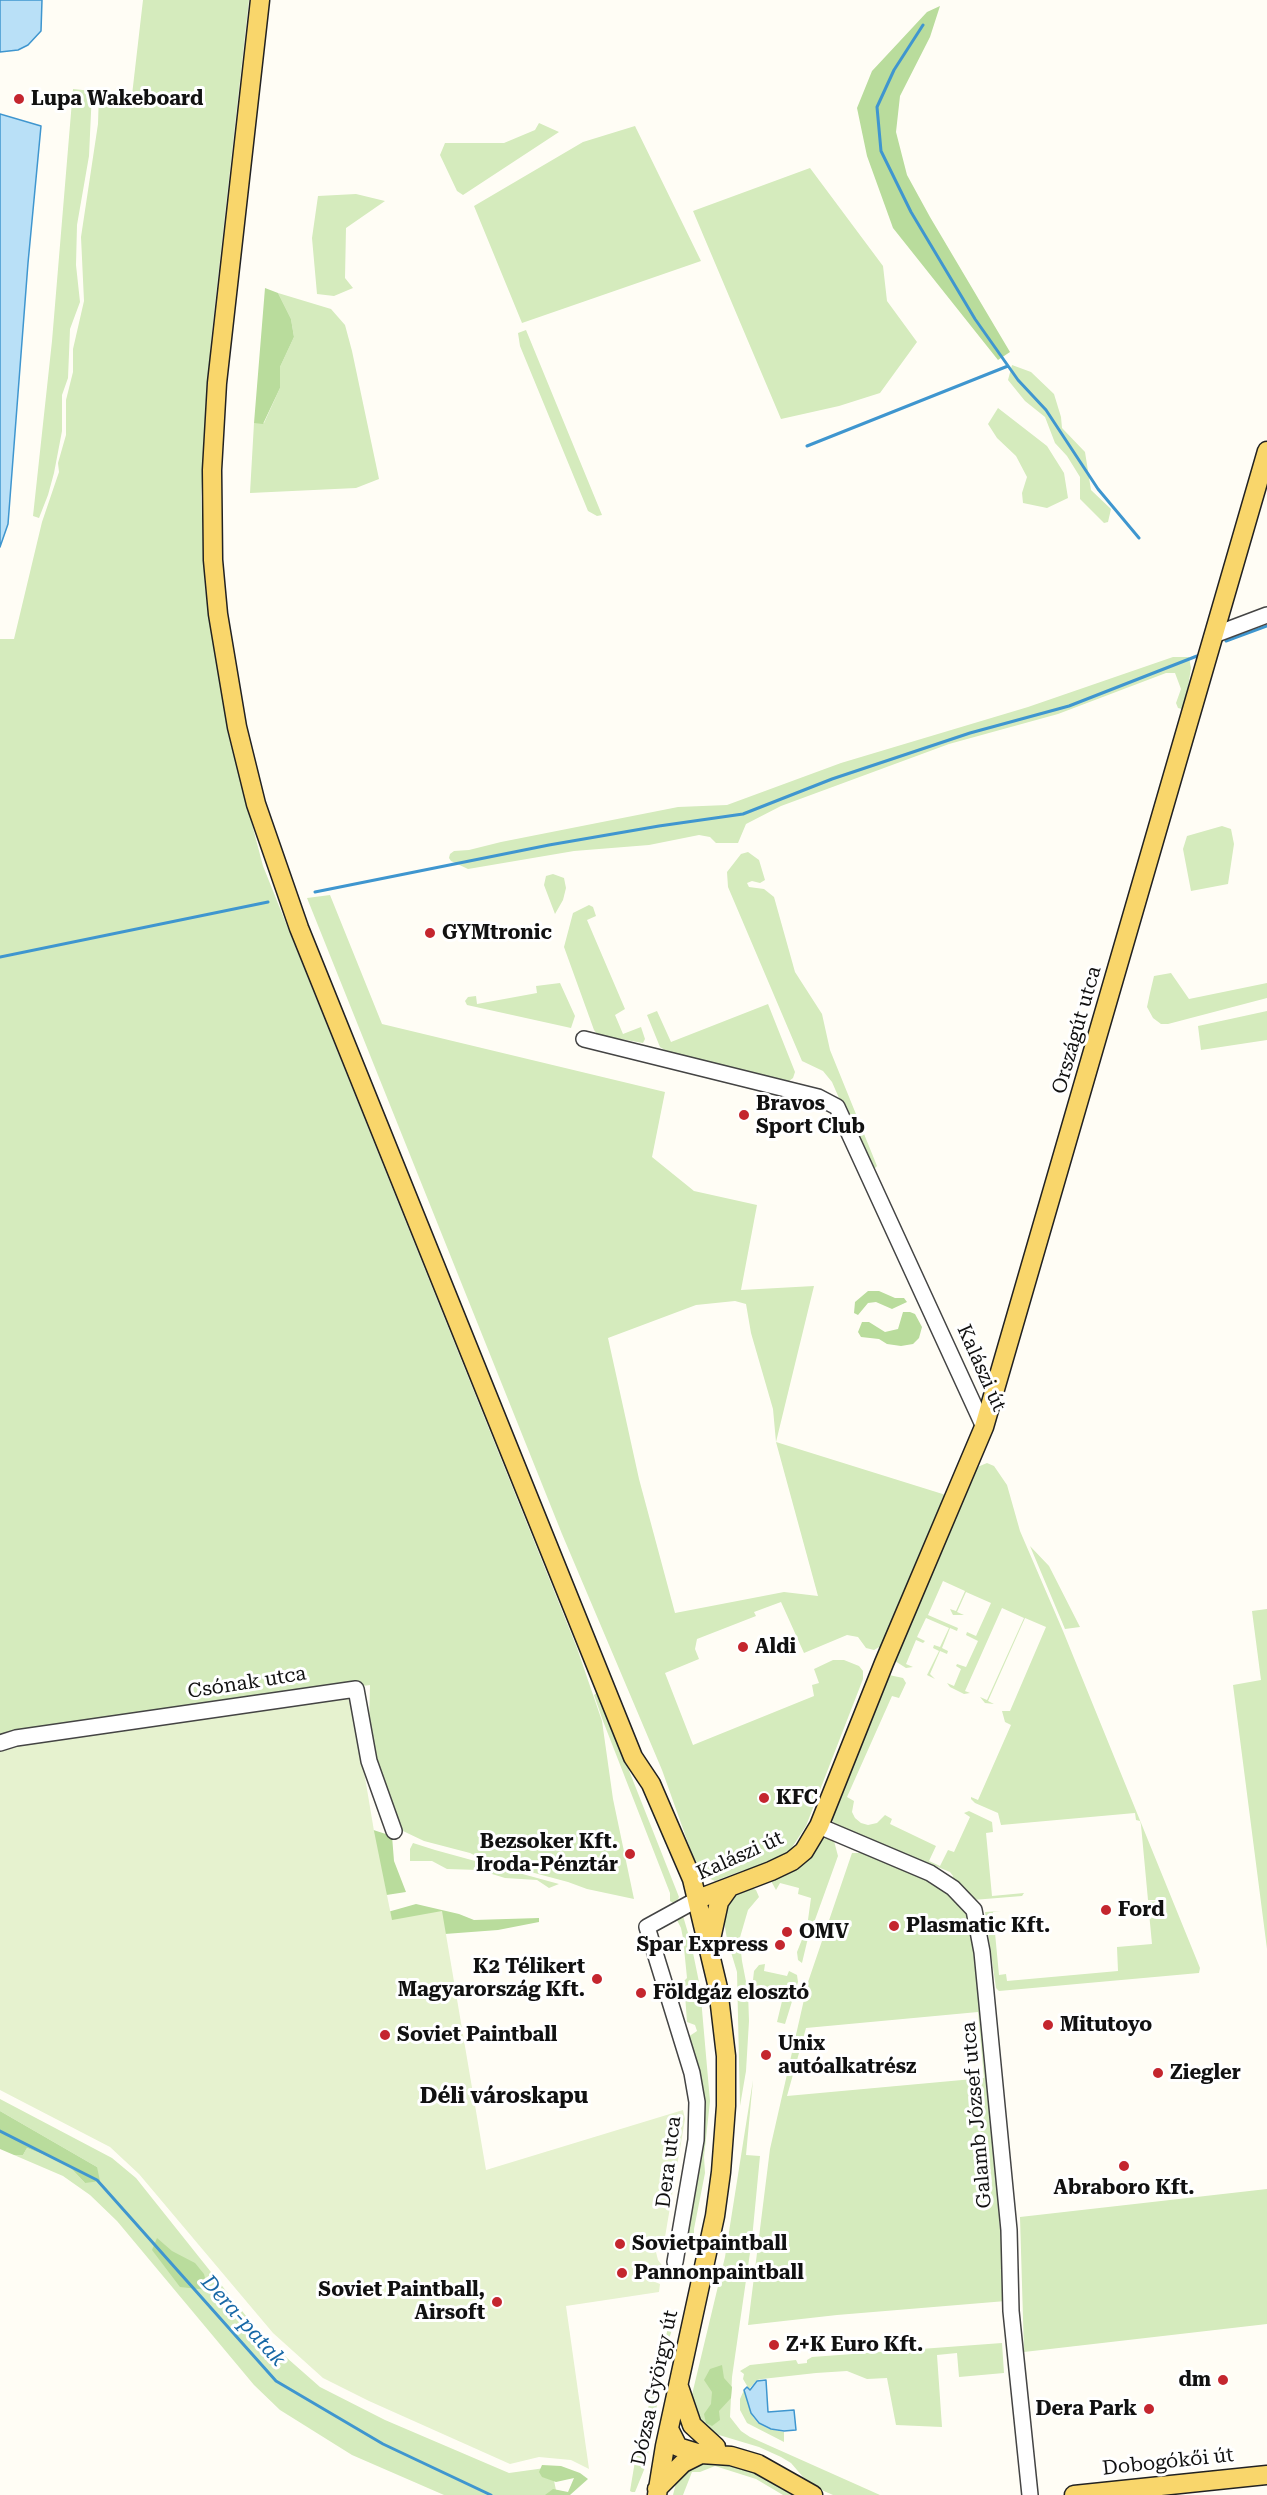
<!DOCTYPE html>
<html>
<head>
<meta charset="utf-8">
<style>
	body { margin:0 }
	canvas { display:block; background:#fffdf5 }
</style>
</head>
<body>
<canvas width="1267" height="2495"></canvas>
<script>
const ctx = document.querySelector('canvas').getContext('2d');
ctx.lineJoin = 'round';
function fill(path, color) {
  ctx.fillStyle = color;
  ctx.fill(path, 'evenodd');
}
function shape(rows) {
  const path = new Path2D();
  for (const r of rows) {
    path.moveTo(r[0], r[1]);
    for (let i = 2; i < r.length; i += 2) path.lineTo(r[i], r[i + 1]);
  }
  return path;
}
function strokePath(path, color, width, dash) {
  ctx.strokeStyle = color;
  ctx.lineWidth = width;
  ctx.lineCap = dash ? 'butt' : 'round';
  ctx.setLineDash(dash || []);
  ctx.stroke(path);
}
function label(font, color, halo, rows, align = 'center') {
  ctx.font = font + ' "Roboto Serif",serif';
  ctx.lineWidth = 6;
  ctx.setLineDash([]);
  ctx.textBaseline = 'middle';
  ctx.strokeStyle = halo;
  ctx.fillStyle = color;
  for (const [text, x, y, turn = 0] of rows) {
    ctx.save();
    ctx.translate(x, y);
    ctx.rotate((+turn || 0) * Math.PI / 180);
    ctx.textAlign = isNaN(turn) ? turn : align;
    if (halo) ctx.strokeText(text, 0, 0);
    ctx.fillText(text, 0, 0);
    ctx.restore();
  }
}
fill(shape([
	[143,0,249,0,211,341,201,496,205,588,229,737,263,866,577,1648,602,1721,613,1799,634,1899,587,1889,568,1882,482,1859,470,1853,424,1841,403,1831,375,1760,369,1726,370,1685,182,1711,0,1741,0,639,14,639,42,522,59,472,58,463,66,435,66,400,73,372,73,349,84,301,81,237,98,124,99,92,132,95],
	[73,89,92,91,89,156,77,225,76,265,80,302,70,329,68,378,62,395,62,431,54,473,48,495,39,518,33,516,52,341],
	[539,123,559,132,463,195,457,191,440,155,445,143,504,143,535,130],
	[635,126,701,261,522,323,474,206,583,142],
	[810,168,883,266,887,301,917,342,880,393,839,406,781,419,693,211],
	[356,194,385,201,346,228,345,278,353,288,334,296,317,294,312,238,318,196],
	[278,293,331,309,345,325,352,351,379,479,356,488,250,493,254,423,264,423,280,388,280,367,294,337,291,319],
	[526,330,602,515,597,516,588,511,520,346,518,333],
	[1012,365,1031,372,1054,394,1061,417,1062,428,1085,452,1091,490,1111,509,1108,522,1104,523,1080,499,1080,477,1067,456,1055,443,1045,417,1025,401,1008,380],
	[998,408,1047,446,1064,473,1068,498,1047,508,1023,503,1022,493,1027,477,1016,456,997,438,988,424],
	[1173,657,1189,657,1191,668,1186,700,1182,709,1178,708,1176,703,1181,689,1175,673,1166,673,1058,714,949,744,781,806,746,824,738,843,716,843,710,837,699,835,649,845,574,851,468,869,451,861,449,858,450,854,454,851,469,850,501,842,678,807,727,805,841,763,1028,707],
	[1222,826,1231,829,1234,844,1228,884,1191,891,1183,849,1187,836],
	[748,852,759,860,765,880,760,883,752,881,747,883,749,887,764,889,774,897,795,972,822,1014,830,1050,877,1166,874,1169,870,1169,832,1082,823,1071,802,1061,728,887,727,872,741,854],
	[553,874,564,878,566,888,563,900,555,914,544,885,546,876],
	[330,895,382,1024,665,1092,652,1157,694,1191,757,1205,741,1290,814,1286,776,1442,949,1496,881,1646,874,1650,866,1648,858,1637,847,1635,804,1653,781,1602,754,1612,756,1616,697,1639,695,1649,699,1659,665,1673,693,1745,814,1696,812,1685,819,1683,814,1669,833,1660,844,1660,859,1666,863,1671,863,1679,806,1826,791,1849,775,1860,751,1870,744,1870,715,1881,701,1875,697,1868,662,1770,562,1534,307,898],
	[735,1301,746,1304,751,1333,773,1409,776,1442,818,1596,784,1592,675,1613,639,1479,608,1338,696,1305],
	[589,905,593,907,596,916,587,920,625,1009,615,1015,623,1034,641,1027,645,1039,643,1043,598,1035,594,1030,564,947,573,913],
	[1171,973,1189,999,1267,983,1267,998,1168,1024,1161,1024,1153,1018,1147,1007,1150,993,1154,976],
	[560,983,575,1016,571,1028,467,1005,465,1001,468,997,476,996,477,1004,537,993,536,986],
	[768,1004,795,1072,793,1078,789,1081,668,1052,660,1047,647,1015,657,1011,671,1042],
	[1267,1011,1267,1040,1201,1050,1198,1026],
	[987,1463,994,1466,1007,1485,1020,1531,1063,1631,1200,1968,1199,1973,999,1991,996,1988,985,1912,1001,1911,993,1912,999,1975,1006,1974,1007,1981,1118,1971,1117,1947,1152,1944,1148,1902,1159,1901,1164,1904,1158,1900,1148,1900,1141,1825,1140,1821,1136,1820,1135,1813,1001,1825,998,1813,975,1803,971,1799,971,1797,978,1800,1011,1725,1005,1722,1002,1711,1010,1711,1046,1627,1025,1618,988,1701,994,1704,985,1703,980,1697,987,1700,1024,1618,1002,1608,965,1691,970,1693,964,1694,950,1687,947,1683,954,1686,961,1669,956,1666,957,1664,966,1667,978,1641,966,1635,967,1632,976,1636,991,1603,966,1592,957,1612,964,1615,953,1615,950,1609,956,1611,965,1591,943,1581,928,1615,958,1628,957,1631,950,1628,942,1648,948,1651,947,1654,940,1651,930,1674,935,1679,927,1675,939,1651,933,1648,934,1645,940,1647,949,1628,926,1618,917,1637,925,1641,923,1643,916,1640,906,1664,913,1667,906,1668,895,1661,894,1658,975,1468],
	[1030,1546,1049,1566,1080,1627,1065,1629],
	[1267,1609,1267,1949,1233,1685,1261,1680,1252,1611],
	[889,1675,903,1678,906,1683,899,1698,892,1696,847,1797,854,1801,852,1812,855,1818,861,1823,868,1825,877,1823,885,1815,892,1819,890,1824,936,1846,929,1861,940,1866,948,1850,954,1852,970,1817,964,1813,969,1811,992,1822,993,1832,986,1833,992,1896,1024,1893,1022,1896,973,1900,944,1876,942,1871,952,1878,953,1876,950,1872,928,1863,919,1864,838,1827,833,1822,831,1816,886,1678],
	[598,1692,679,1897,677,1901,673,1903,670,1901,670,1893,603,1721,594,1695],
	[827,1838,834,1841,838,1856,807,1942,802,1963,798,1960,797,1952,807,1927,811,1898,798,1894,799,1888,780,1883,776,1890,771,1881,793,1871,805,1860,821,1839],
	[413,1843,435,1850,559,1884,549,1888,537,1880,505,1878,479,1870,447,1869,432,1861,410,1861,410,1849],
	[852,1853,868,1853,940,1884,965,1911,976,1939,1006,2301,837,2315,748,2325,770,2149,808,1982],
	[978,2012,984,2078,787,2096,806,2028],
	[750,1887,756,1890,759,1897,748,1910,736,1951,741,1952,742,1961,748,1992,749,2021,746,2071,740,2106,737,1972,727,1939,722,1910,731,1895],
	[683,1916,691,1943,700,1987,710,2101,704,2157,705,2173,694,2229,694,2241,691,2246,687,2247,684,2245,700,2124,688,2037,697,2031,695,2025,687,2022,684,1981,687,1978,683,1938,681,1928,676,1918],
	[765,1964,764,1971,787,1976,789,1971,797,1975,798,1982,785,2024,777,2022,783,1997,755,1990,753,1980,754,1971,759,1965],
	[753,2080,746,2155,760,2156,752,2239,732,2377,730,2417,741,2431,750,2437,880,2495,833,2495,817,2488,803,2477,791,2463,781,2457,759,2447,709,2432,698,2426,690,2403,725,2257],
	[0,2099,112,2158,136,2178,262,2336,320,2387,385,2420,509,2473,545,2468,552,2471,557,2495,444,2495,352,2455,280,2410,254,2385,117,2221,90,2195,63,2176,14,2155,23,2155,27,2148,67,2164,85,2183,97,2167,0,2111],
	[1267,2189,1267,2324,1024,2352,1020,2217],
	[670,2312,674,2312,676,2317,669,2339,646,2465,635,2492,632,2492,630,2491,635,2461,669,2324,668,2316],
	[1002,2343,1004,2373,959,2377,957,2353,937,2355,942,2427,896,2425,887,2378,867,2379,847,2371,816,2373,762,2379,757,2380,749,2389,743,2379,744,2374,740,2371,750,2365,796,2360,798,2364,807,2363,807,2360,812,2357],
	[744,2390,753,2417,758,2423,769,2429,784,2432,784,2442,747,2423,740,2410,740,2399],
	[711,2459,755,2470,775,2480,794,2495,783,2495,756,2479,715,2466,700,2472,692,2472,683,2495,673,2495,678,2475]
]), '#d5ebbd');
fill(shape([
	[940,6,930,37,900,96,896,132,907,175,930,217,1010,352,998,360,893,228,867,156,857,108,872,71,927,12],
	[265,288,278,293,291,319,294,337,280,367,280,388,263,424,254,423],
	[868,1291,879,1291,895,1298,904,1298,907,1302,892,1309,876,1302,868,1303,858,1315,854,1313,855,1302],
	[903,1312,910,1312,915,1314,922,1327,919,1338,913,1344,901,1346,887,1344,879,1339,861,1337,858,1332,862,1322,869,1322,885,1332,898,1329],
	[361,1826,392,1836,394,1861,406,1892,380,1896],
	[416,1904,459,1914,474,1920,539,1918,539,1922,498,1930,418,1936,370,1917],
	[0,2111,97,2167,100,2181,85,2183,67,2164,27,2148,23,2155,14,2155,0,2149],
	[157,2238,172,2251,195,2263,204,2274,208,2290,180,2287,152,2250],
	[722,2365,724,2378,732,2387,731,2398,719,2411,720,2420,712,2426,706,2423,704,2414,711,2404,712,2392,704,2380,710,2369],
	[542,2465,561,2466,580,2473,588,2479,570,2495,545,2495,553,2489,568,2492,574,2478,556,2482,542,2477,539,2472]
]), '#b9dc9c');
fill(shape([
	[351,1694,374,1831,392,1920,442,1911,486,2170,683,2110,685,2119,665,2237,655,2248,658,2260,664,2268,662,2275,657,2274,655,2282,660,2284,659,2292,566,2306,589,2469,571,2460,539,2457,510,2464,369,2401,323,2378,273,2333,139,2174,110,2147,0,2090,0,1748]
]), '#e6f2cf');
const water = shape([
	[0,0,42,0,41,31,28,45,18,50,0,52,0,0],
	[0,114,41,126,28,263,8,524,0,547,0,114],
	[766,2380,768,2412,794,2410,796,2430,784,2431,771,2429,759,2423,751,2413,744,2390,747,2387,750,2390,757,2381,766,2380]
]);
fill(water, '#b9e0f7');
strokePath(water, '#3f96cf', 1.5);
strokePath(shape([
	[923,25,894,70,877,107,881,151,911,212,975,319,1018,380,1046,410,1098,489,1139,538],
	[807,446,1008,366],
	[1226,641,1267,626],
	[315,892,549,845,659,826,743,814,832,779,970,733,1069,706,1197,656],
	[0,957,268,902],
	[0,2131,97,2180,276,2381,383,2444,491,2495]
]), '#3f96cf', 3);
const minor = shape([
	[1214,635,1267,615],
	[584,1039,818,1097,837,1107,984,1427],
	[0,1743,16,1738,356,1689,369,1761,394,1831],
	[819,1826,930,1873,953,1888,974,1910,982,1952,1009,2230,1011,2311,1030,2495],
	[675,2262,696,2140,697,2102,692,2073,647,1927,698,1899]
]);
const major = shape([
	[260,0,217,383,212,470,213,560,218,614,237,727,256,804,299,928,633,1757,651,1784,692,1879,718,1988,726,2056,726,2106,721,2172,715,2216,665,2446,657,2495],
	[698,1899,771,1871,792,1861,804,1851,819,1826,884,1663,984,1427,1267,451],
	[711,1939,719,1902,729,1888],
	[679,2387,692,2425,716,2447],
	[669,2429,678,2447,701,2454,731,2456,758,2464,813,2495],
	[657,2489,683,2463,701,2454],
	[1074,2495,1267,2475]
]);
strokePath(minor, '#444', 18);
strokePath(major, '#222', 21);
strokePath(minor, '#fff', 15);
strokePath(major, '#f9d66b', 18);
for (const [x, y, r, color] of [
	[19,99,6,"#c4262e"],
	[430,933,6,"#c4262e"],
	[744,1115,6,"#c4262e"],
	[743,1647,6,"#c4262e"],
	[764,1798,6,"#c4262e"],
	[630,1854,6,"#c4262e"],
	[1106,1910,6,"#c4262e"],
	[894,1926,6,"#c4262e"],
	[787,1932,6,"#c4262e"],
	[780,1945,6,"#c4262e"],
	[597,1979,6,"#c4262e"],
	[641,1993,6,"#c4262e"],
	[1048,2025,6,"#c4262e"],
	[385,2035,6,"#c4262e"],
	[766,2055,6,"#c4262e"],
	[1158,2073,6,"#c4262e"],
	[1124,2166,6,"#c4262e"],
	[620,2244,6,"#c4262e"],
	[622,2273,6,"#c4262e"],
	[497,2302,6,"#c4262e"],
	[774,2345,6,"#c4262e"],
	[1223,2380,6,"#c4262e"],
	[1149,2409,6,"#c4262e"]
]) {
  const dot = new Path2D();
  dot.arc(x, y, r, 0, 2 * Math.PI);
  ctx.fillStyle = color;
  ctx.fill(dot);
  strokePath(dot, '#fff', 2);
}
label('bold 20px', '#111', '#fff', [
	["Lupa Wakeboard",31,99],
	["GYMtronic",442,933],
	["Bravos",756,1104],
	["Sport Club",756,1127],
	["Aldi",755,1647],
	["KFC",776,1798],
	["Bezsoker Kft.",618,1842,"right"],
	["Iroda-Pénztár",618,1865,"right"],
	["Ford",1118,1910],
	["Plasmatic Kft.",906,1926],
	["OMV",799,1932],
	["Spar Express",768,1945,"right"],
	["K2 Télikert",585,1967,"right"],
	["Magyarország Kft.",585,1990,"right"],
	["Földgáz elosztó",653,1993],
	["Mitutoyo",1060,2025],
	["Soviet Paintball",397,2035],
	["Unix",778,2044],
	["autóalkatrész",778,2067],
	["Ziegler",1170,2073],
	["Abraboro Kft.",1124,2188,"center"],
	["Sovietpaintball",632,2244],
	["Pannonpaintball",634,2273],
	["Soviet Paintball,",485,2290,"right"],
	["Airsoft",485,2313,"right"],
	["Z+K Euro Kft.",786,2345],
	["dm",1211,2380,"right"],
	["Dera Park",1137,2409,"right"]
], 'left');
label('20px', '#111', '#fff', [
	["Országút utca",1077,1030,-74],
	["Kalászi út",981,1368,66],
	["Csónak utca",247,1683,-9],
	["Kalászi út",740,1856,-24],
	["Galamb József utca",977,2115,-95],
	["Dera utca",669,2162,-83],
	["Dózsa György út",655,2388,-78],
	["Dobogókői út",1168,2462,-6]
]);
label('italic 21px', '#1768a6', '#fff', [
	["Dera-patak",243,2321,48]
]);
label('bold 22px', '#111', '#fff', [
	["Déli városkapu",504,2097]
]);
</script>
</body>
</html>
